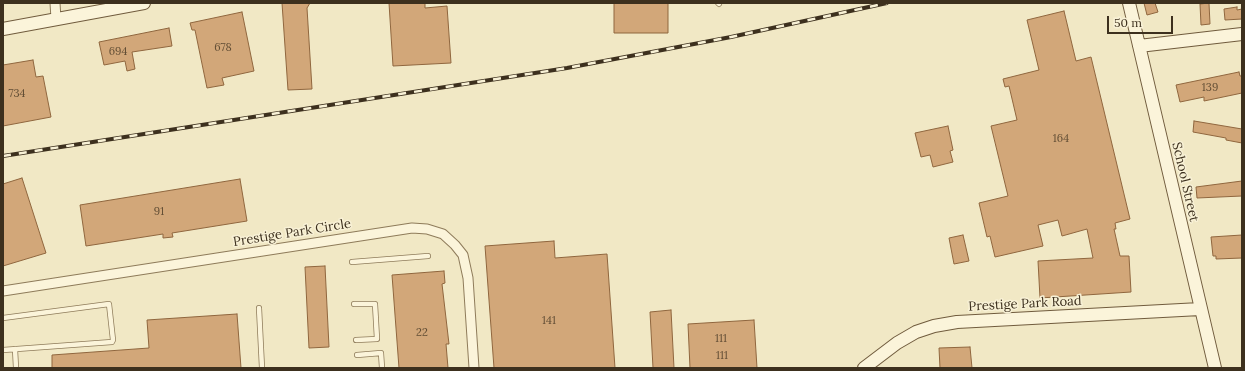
<!DOCTYPE html>
<html>
<head>
<meta charset="utf-8">
<style>
	body { margin:0 }
	#map { position:relative; width:1245px; height:371px; overflow:hidden; background:#f1e8c5; font-family:Lora,serif }
	canvas { display:block }
	.frame { position:absolute; inset:0; border:4px solid #3d301e; pointer-events:none }
	.scale { position:absolute; left:1107px; top:16px; width:66px; height:18px; box-sizing:border-box; border:2px solid #3d301e; border-top:0; padding-left:5px; font-size:12px; line-height:14px; white-space:nowrap; color:#3d301e; -webkit-text-stroke:3px #f8f1d6; paint-order:stroke }
</style>
</head>
<body>
<div id="map">
<canvas width="1245" height="371"></canvas>
<div class="frame"></div>
<div class="scale">50 m</div>
</div>
<script>
const ctx = document.querySelector('canvas').getContext('2d');
ctx.lineJoin = 'round';
function fill(path, color) {
  ctx.fillStyle = color;
  ctx.fill(path, 'evenodd');
}
function shape(rows) {
  const path = new Path2D();
  for (const r of rows) {
    path.moveTo(r[0], r[1]);
    for (let i = 2; i < r.length; i += 2) path.lineTo(r[i], r[i + 1]);
  }
  return path;
}
function strokePath(path, color, width, dash) {
  ctx.strokeStyle = color;
  ctx.lineWidth = width;
  ctx.lineCap = dash ? 'butt' : 'round';
  ctx.setLineDash(dash || []);
  ctx.stroke(path);
}
function label(font, color, halo, rows, align = 'center') {
  ctx.font = font + ' Lora,serif';
  ctx.lineWidth = 3;
  ctx.setLineDash([]);
  ctx.textBaseline = 'middle';
  ctx.strokeStyle = halo;
  ctx.fillStyle = color;
  for (const [text, x, y, turn = 0] of rows) {
    ctx.save();
    ctx.translate(x, y);
    ctx.rotate((+turn || 0) * Math.PI / 180);
    ctx.textAlign = isNaN(turn) ? turn : align;
    if (halo) ctx.strokeText(text, 0, 0);
    ctx.fillText(text, 0, 0);
    ctx.restore();
  }
}
const building = shape([
	[282,3,310,3,307,8,312,89,288,90,282,3],
	[389,3,425,3,425,8,447,6,451,63,393,66,389,3],
	[614,3,668,3,668,33,614,33,614,3],
	[1144,3,1155,3,1158,12,1147,15,1144,3],
	[1209,3,1210,24,1201,25,1200,4,1209,3],
	[1237,7,1237,10,1242,9,1242,19,1225,20,1224,9,1237,7],
	[1064,11,1076,61,1091,57,1130,219,1115,223,1116,229,1114,229,1120,256,1129,256,1131,292,1040,298,1038,261,1093,258,1087,229,1062,236,1058,220,1038,225,1043,246,995,257,990,236,987,237,979,203,1008,196,991,126,1017,120,1009,86,1005,87,1003,79,1039,70,1027,20,1064,11],
	[242,12,254,71,222,78,224,85,207,88,195,30,192,30,190,23,242,12],
	[169,28,172,46,132,52,135,69,127,71,125,61,104,65,99,42,169,28],
	[33,60,36,77,43,76,51,117,3,126,3,65,33,60],
	[1239,72,1240,76,1242,76,1242,93,1204,101,1204,97,1180,102,1176,85,1239,72],
	[1194,121,1242,129,1242,143,1226,140,1226,138,1193,132,1194,121],
	[948,126,953,150,950,151,953,162,933,167,930,155,921,157,915,133,948,126],
	[22,178,46,253,3,266,3,184,22,178],
	[240,179,247,221,172,233,173,237,163,238,163,234,86,246,80,205,240,179],
	[1242,181,1242,196,1197,198,1196,187,1242,181],
	[963,235,969,261,954,264,949,238,963,235],
	[1242,235,1242,258,1216,259,1216,256,1213,256,1211,237,1242,235],
	[554,241,555,258,607,254,615,368,494,368,485,246,554,241],
	[325,266,329,347,309,348,305,267,325,266],
	[444,271,445,283,442,284,449,344,446,344,448,368,399,368,392,275,444,271],
	[671,310,674,368,653,368,650,312,671,310],
	[237,314,241,368,52,368,52,355,149,348,147,320,237,314],
	[754,320,757,368,690,368,688,324,754,320],
	[970,347,972,368,940,368,939,348,970,347]
]);
fill(building, '#d2a779');
strokePath(building, '#8f663e', 1);
const lane = shape([
	[718,3,719,4],
	[352,262,428,256],
	[354,304,375,304,377,339,356,340],
	[259,308,262,368],
	[3,318,109,304,113,340,112,342,3,350],
	[15,349,16,368],
	[357,355,381,353,382,368]
]);
const street = shape([
	[55,3,56,19],
	[3,291,412,228,427,229,443,234,455,245,463,255,468,278,474,368]
]);
const secondary = shape([
	[1129,3,1215,368],
	[3,29,144,3],
	[1139,46,1242,34],
	[864,368,897,343,916,332,934,326,957,322,1200,309]
]);
strokePath(lane, '#8e7b5a', 6);
strokePath(street, '#8e7b5a', 11);
strokePath(secondary, '#705b3d', 14);
strokePath(lane, '#fbf4da', 4.5);
strokePath(street, '#fbf4da', 9);
strokePath(secondary, '#fbf4da', 12);
const rail = shape([
	[3,156,567,68,731,37,887,3]
]);
strokePath(rail, '#3d301e', 4);
strokePath(rail, '#f8f1d6', 2.5, [8]);
label('11px', '#624e35', null, [
	["678",223,48],
	["694",118,52],
	["139",1210,88],
	["734",17,94],
	["164",1061,139],
	["91",159,212],
	["141",549,321],
	["22",422,333],
	["111",721,339],
	["111",722,356]
]);
label('13px', '#3d301e', '#f8f1d6', [
	["School Street",1185,182,77],
	["Prestige Park Circle",292,233,-9],
	["Prestige Park Road",1025,304,-3]
]);
</script>
</body>
</html>
